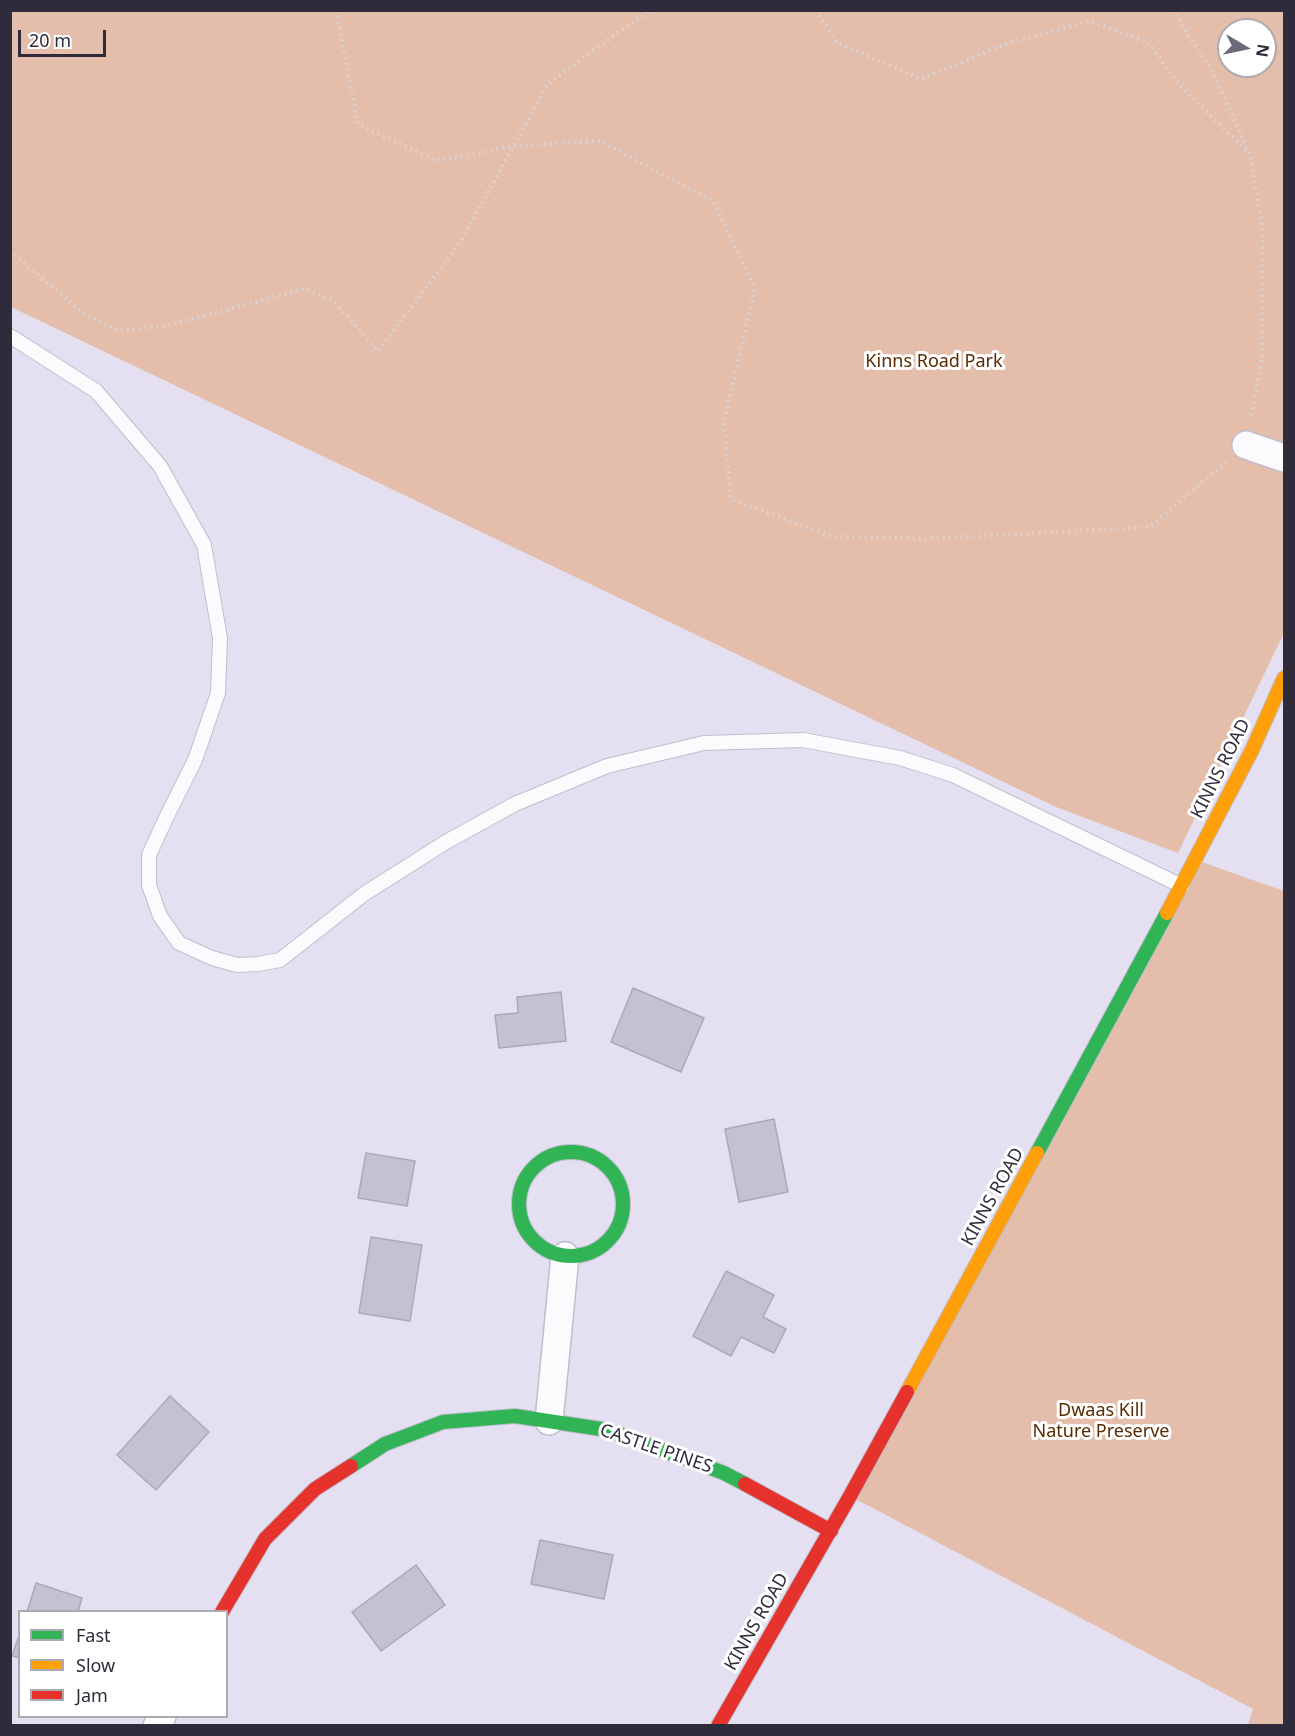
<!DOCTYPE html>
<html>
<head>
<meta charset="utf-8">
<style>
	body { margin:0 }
	#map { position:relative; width:1295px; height:1736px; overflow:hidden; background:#e4e0f2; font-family:"Noto Sans",sans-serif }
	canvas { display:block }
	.frame { position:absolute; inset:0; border:12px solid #302b3b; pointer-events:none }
	.legend { position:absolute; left:18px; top:1610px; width:210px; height:108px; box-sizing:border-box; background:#fff; border:2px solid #acaab1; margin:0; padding:8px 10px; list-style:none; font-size:18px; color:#302b3b }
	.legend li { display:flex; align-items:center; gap:12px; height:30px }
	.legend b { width:30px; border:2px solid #acaab1 }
	.north { position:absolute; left:1217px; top:18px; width:60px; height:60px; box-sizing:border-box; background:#fff; border:2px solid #acaab1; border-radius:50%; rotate:99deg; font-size:16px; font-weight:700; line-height:24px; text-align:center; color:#302b3b }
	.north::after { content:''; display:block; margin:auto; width:21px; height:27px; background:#6f6a7b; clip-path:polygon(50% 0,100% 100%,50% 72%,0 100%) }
	.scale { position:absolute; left:18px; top:30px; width:88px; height:27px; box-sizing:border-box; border:3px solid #302b3b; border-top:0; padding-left:8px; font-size:18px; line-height:21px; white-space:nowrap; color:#302b3b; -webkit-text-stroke:4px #fff; paint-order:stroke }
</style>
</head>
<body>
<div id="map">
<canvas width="1295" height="1736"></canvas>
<div class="frame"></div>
<ul class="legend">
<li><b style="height:8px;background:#30b455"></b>Fast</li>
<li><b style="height:8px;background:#ff9f0a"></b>Slow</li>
<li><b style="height:8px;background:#e5322d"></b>Jam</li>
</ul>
<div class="north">N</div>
<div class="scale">20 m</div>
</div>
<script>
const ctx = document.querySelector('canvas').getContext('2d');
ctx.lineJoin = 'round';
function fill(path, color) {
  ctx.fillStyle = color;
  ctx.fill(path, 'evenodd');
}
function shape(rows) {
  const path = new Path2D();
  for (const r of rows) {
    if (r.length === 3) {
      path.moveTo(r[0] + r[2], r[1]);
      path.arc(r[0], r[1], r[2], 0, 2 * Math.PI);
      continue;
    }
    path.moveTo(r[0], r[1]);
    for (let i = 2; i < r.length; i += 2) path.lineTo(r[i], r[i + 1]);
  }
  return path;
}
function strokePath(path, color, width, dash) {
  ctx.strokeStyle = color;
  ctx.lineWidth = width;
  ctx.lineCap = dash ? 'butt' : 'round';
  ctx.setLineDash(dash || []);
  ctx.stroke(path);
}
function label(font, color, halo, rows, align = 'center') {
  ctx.font = font + ' "Noto Sans",sans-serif';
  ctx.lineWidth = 6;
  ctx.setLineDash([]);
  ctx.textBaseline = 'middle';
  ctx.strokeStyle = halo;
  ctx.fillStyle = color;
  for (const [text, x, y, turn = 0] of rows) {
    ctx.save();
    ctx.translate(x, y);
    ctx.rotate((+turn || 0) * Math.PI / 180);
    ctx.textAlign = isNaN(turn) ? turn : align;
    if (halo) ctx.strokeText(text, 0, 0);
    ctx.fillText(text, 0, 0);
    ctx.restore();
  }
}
fill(shape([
	[10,11,1284,11,1284,633,1178,853,1056,807,11,307],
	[1229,30,1265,30,1265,66,1229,66],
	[1196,860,1284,891,1284,1725,1248,1725,1253,1709,850,1496]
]), '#e4beab');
const building = shape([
	[633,988,704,1018,681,1072,611,1042,633,988],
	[561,992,566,1041,499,1048,495,1015,518,1013,517,997,561,992],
	[774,1119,788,1192,739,1202,725,1129,774,1119],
	[366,1153,415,1161,407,1206,358,1198,366,1153],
	[371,1237,422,1245,410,1321,359,1313,371,1237],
	[726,1271,774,1295,763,1317,786,1329,774,1353,741,1337,731,1356,693,1336,726,1271],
	[170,1396,209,1432,156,1490,117,1455,170,1396],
	[540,1540,613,1555,604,1599,531,1584,540,1540],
	[416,1565,445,1605,381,1651,352,1612,416,1565],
	[36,1583,82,1598,78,1612,27,1612,36,1583],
	[20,1633,20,1658,12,1656,20,1633]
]);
fill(building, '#c5c1d0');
strokePath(building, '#aca8b7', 1.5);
const lane = shape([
	[10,336,96,391,160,466,204,545,220,638,218,693,195,760,166,818,149,855,149,885,160,916,179,943,212,958,237,965,258,964,280,960,364,894,446,842,515,804,607,766,704,743,803,740,900,758,953,775,1182,886]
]);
const street = shape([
	[1246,445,1284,458],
	[549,1421,565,1256],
	[157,1726,162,1716]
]);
const fast = shape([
	[571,1204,52],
	[1037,1153,1167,913],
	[351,1466,385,1444,443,1422,515,1416,608,1430,724,1473,745,1484]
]);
const slow = shape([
	[1167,913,1252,750,1284,678],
	[907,1392,1037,1153]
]);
const jam = shape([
	[745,1484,831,1531],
	[222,1612,265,1539,315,1489,351,1466],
	[718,1726,850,1496,907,1392]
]);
strokePath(lane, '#c0bdcd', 16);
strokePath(street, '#c0bdcd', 30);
strokePath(fast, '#c0bdcd', 16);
strokePath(slow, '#c0bdcd', 16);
strokePath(jam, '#c0bdcd', 16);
strokePath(shape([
	[336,10,358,124,436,161,513,146,600,141,714,202,755,288,724,422,731,499,830,536,925,539,1150,527,1226,462],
	[816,10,836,42,921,79,1003,45,1089,21,1148,42,1182,88,1247,151],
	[1172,10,1211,69,1250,154,1263,232,1262,360,1251,419],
	[10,251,82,312,119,331,165,326,305,289,333,301,378,351,460,243,547,85,592,51,651,10]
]), '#d6d5db', 4, [1.5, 4.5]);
strokePath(lane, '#fbfafd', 14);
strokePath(street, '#fbfafd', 27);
strokePath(fast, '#30b455', 14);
strokePath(slow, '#ff9f0a', 14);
strokePath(jam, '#e5322d', 14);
label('18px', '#592b00', '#fff', [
	["Kinns Road Park",934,362],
	["Dwaas Kill",1101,1411],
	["Nature Preserve",1101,1432]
]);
label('18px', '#302b3b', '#fff', [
	["KINNS ROAD",1221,769,-63],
	["KINNS ROAD",993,1197,-61],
	["CASTLE PINES",656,1449,19],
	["KINNS ROAD",757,1622,-60]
]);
</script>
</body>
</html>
